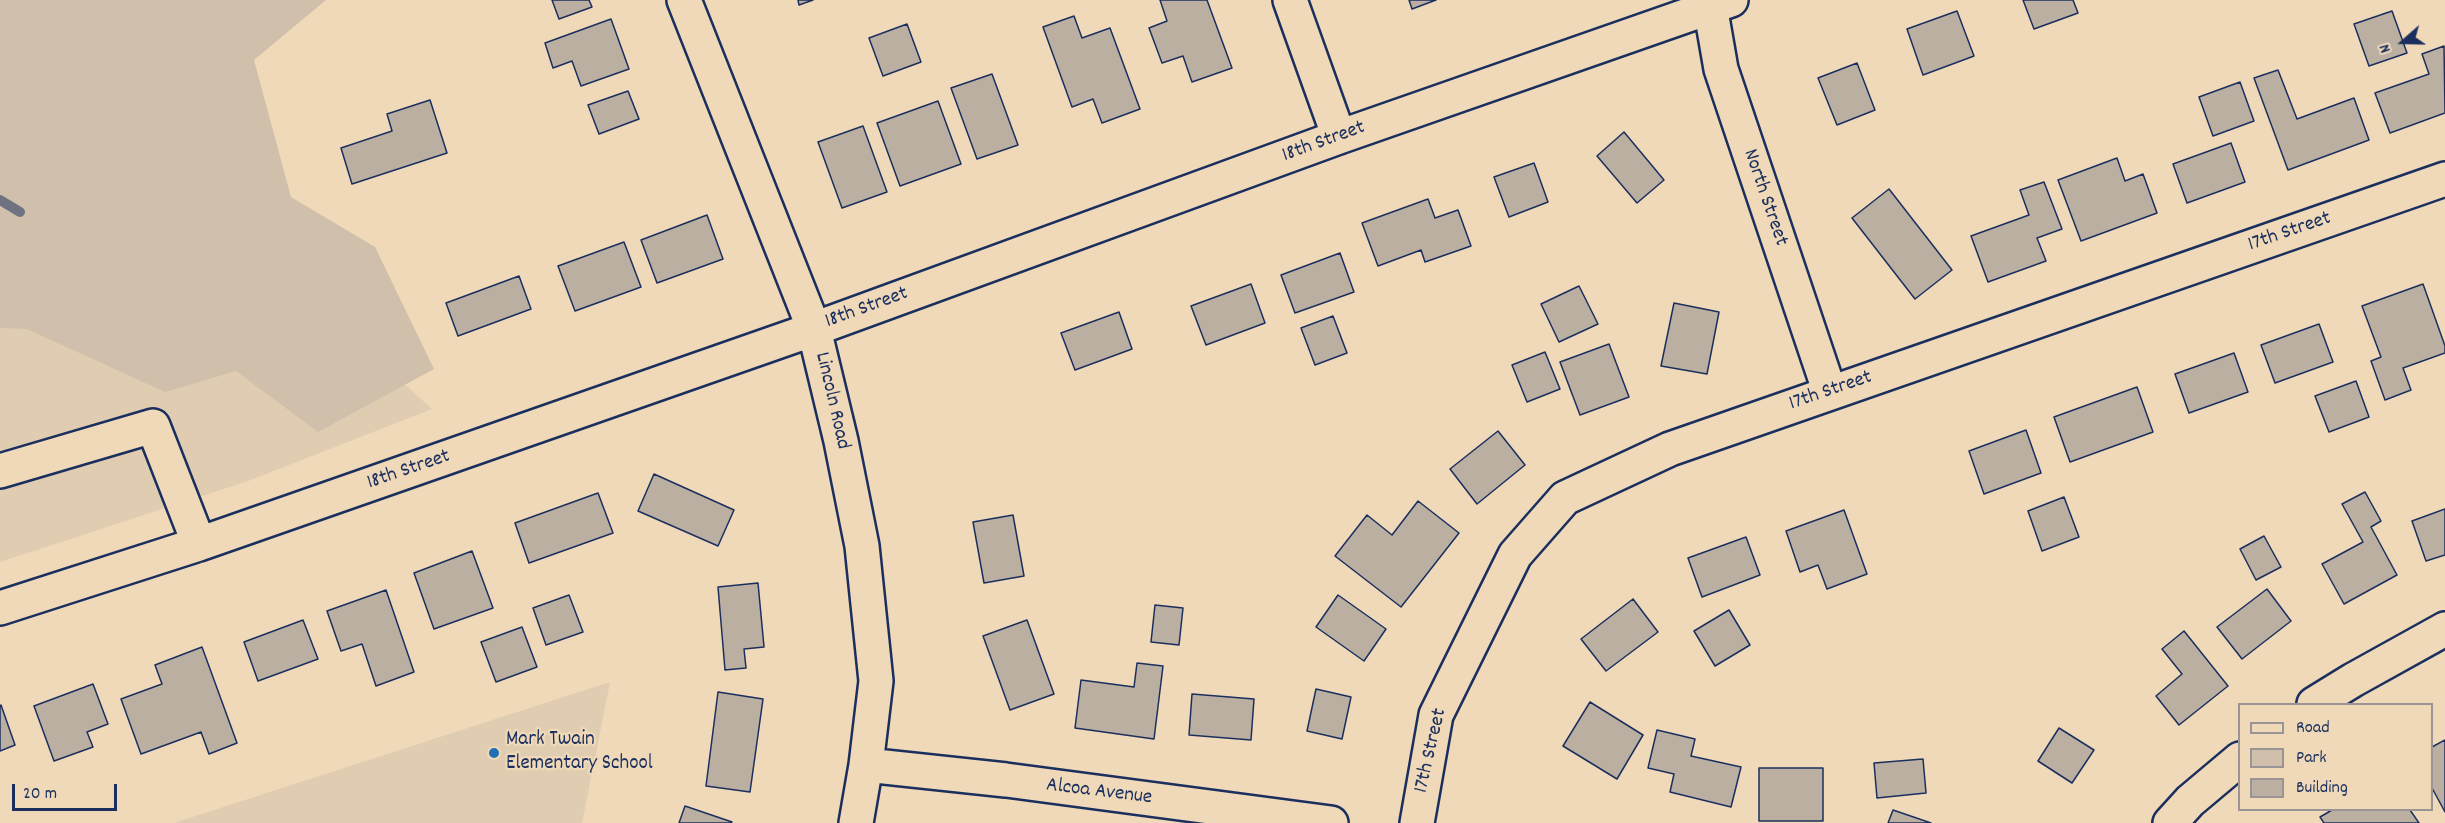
<!DOCTYPE html>
<html>
<head>
<meta charset="utf-8">
<style>
	body { margin:0 }
	#map { position:relative; width:2445px; height:823px; overflow:hidden; background:#efd9b8; font-family:Dekko,sans-serif }
	canvas { display:block }
	.legend { position:absolute; left:2238px; top:703px; width:195px; height:108px; box-sizing:border-box; background:#efd9b8; border:2px solid #9a9594; margin:0; padding:8px 10px; list-style:none; font-size:18px; color:#1b2f5e }
	.legend li { display:flex; align-items:center; gap:12px; height:30px }
	.legend b { width:30px; border:2px solid #9a9594 }
	.north { position:absolute; left:2373px; top:12px; width:60px; height:60px; -webkit-text-stroke:4px #efd9b8; paint-order:stroke; rotate:250deg; font-size:16px; font-weight:700; line-height:24px; text-align:center; color:#1b2f5e }
	.north::after { content:''; display:block; margin:auto; width:21px; height:27px; background:#1b2f5e; clip-path:polygon(50% 0,100% 100%,50% 72%,0 100%) }
	.scale { position:absolute; left:12px; top:784px; width:105px; height:27px; box-sizing:border-box; border:3px solid #1b2f5e; border-top:0; padding-left:8px; font-size:18px; line-height:21px; white-space:nowrap; color:#1b2f5e; -webkit-text-stroke:4px #efd9b8; paint-order:stroke }
</style>
</head>
<body>
<div id="map">
<canvas width="2445" height="823"></canvas>
<ul class="legend">
<li><b style="height:8px;background:#efd9b8"></b>Road</li>
<li><b style="height:16px;background:#d0c0ab"></b>Park</li>
<li><b style="height:16px;background:#bbafa2"></b>Building</li>
</ul>
<div class="north">N</div>
<div class="scale">20 m</div>
</div>
<script>
const ctx = document.querySelector('canvas').getContext('2d');
ctx.lineJoin = 'round';
function fill(path, color) {
  ctx.fillStyle = color;
  ctx.fill(path, 'evenodd');
}
function shape(rows) {
  const path = new Path2D();
  for (const r of rows) {
    path.moveTo(r[0], r[1]);
    for (let i = 2; i < r.length; i += 2) path.lineTo(r[i], r[i + 1]);
  }
  return path;
}
function strokePath(path, color, width, dash) {
  ctx.strokeStyle = color;
  ctx.lineWidth = width;
  ctx.lineCap = dash ? 'butt' : 'round';
  ctx.setLineDash(dash || []);
  ctx.stroke(path);
}
function label(font, color, halo, rows, align = 'center') {
  ctx.font = font + ' Dekko,sans-serif';
  ctx.lineWidth = 4.5;
  ctx.setLineDash([]);
  ctx.textBaseline = 'middle';
  ctx.strokeStyle = halo;
  ctx.fillStyle = color;
  for (const [text, x, y, turn = 0] of rows) {
    ctx.save();
    ctx.translate(x, y);
    ctx.rotate((+turn || 0) * Math.PI / 180);
    ctx.textAlign = isNaN(turn) ? turn : align;
    if (halo) ctx.strokeText(text, 0, 0);
    ctx.fillText(text, 0, 0);
    ctx.restore();
  }
}
fill(shape([
	[0,0,282,273,432,409,248,481,0,562],
	[610,682,582,823,174,823]
]), '#dfccb1');
fill(shape([
	[0,0,326,0,254,60,291,197,375,247,434,369,318,432,236,371,165,392,27,329,0,328]
]), '#d0c0ab');
strokePath(shape([
	[0,200,20,212]
]), '#6e7281', 10);
const building = shape([
	[552,0,589,0,592,7,559,19,552,0],
	[798,0,813,0,799,5,798,0],
	[1160,0,1207,0,1232,68,1192,82,1183,56,1162,63,1149,28,1167,21,1160,0],
	[1409,0,1436,0,1412,9,1409,0],
	[2023,0,2073,0,2078,13,2034,29,2023,0],
	[1957,11,1974,56,1923,75,1907,29,1957,11],
	[2392,11,2407,53,2369,66,2354,24,2392,11],
	[1074,16,1082,38,1110,28,1140,109,1102,123,1093,99,1072,107,1043,27,1074,16],
	[611,19,629,69,581,86,572,61,553,68,545,43,611,19],
	[907,24,921,62,883,76,869,38,907,24],
	[2444,46,2445,113,2390,133,2375,93,2429,74,2422,54,2444,46],
	[1857,63,1875,110,1837,125,1818,78,1857,63],
	[2278,70,2297,119,2354,98,2369,140,2288,170,2254,78,2278,70],
	[992,74,1018,145,977,159,951,88,992,74],
	[2240,82,2254,121,2213,136,2199,97,2240,82],
	[628,91,639,119,599,134,588,105,628,91],
	[430,100,447,153,352,184,341,148,392,131,387,114,430,100],
	[938,101,961,164,900,186,877,123,938,101],
	[863,126,887,192,842,208,818,142,863,126],
	[1624,132,1664,180,1637,203,1597,156,1624,132],
	[2231,143,2245,182,2187,203,2173,164,2231,143],
	[2117,158,2125,181,2143,174,2157,213,2081,241,2058,180,2117,158],
	[1534,163,1548,202,1509,217,1494,177,1534,163],
	[2044,182,2062,229,2037,238,2046,261,1988,282,1971,236,2029,215,2020,190,2044,182],
	[1889,189,1952,270,1915,299,1852,218,1889,189],
	[1428,199,1435,218,1458,210,1471,246,1425,262,1421,250,1378,266,1362,223,1428,199],
	[707,215,723,259,657,283,641,240,707,215],
	[624,242,641,287,575,311,558,266,624,242],
	[1340,253,1354,292,1295,313,1281,275,1340,253],
	[519,276,531,309,458,336,446,303,519,276],
	[1251,284,1265,323,1206,345,1191,306,1251,284],
	[2423,284,2445,346,2445,353,2403,368,2411,390,2385,400,2371,361,2381,357,2362,306,2423,284],
	[1579,286,1598,324,1559,342,1541,304,1579,286],
	[1674,303,1719,312,1707,374,1661,366,1674,303],
	[1119,312,1132,349,1075,370,1061,333,1119,312],
	[1333,316,1347,353,1315,365,1301,328,1333,316],
	[2319,324,2333,362,2275,383,2261,345,2319,324],
	[1609,344,1629,397,1580,415,1560,362,1609,344],
	[1545,352,1560,389,1527,402,1512,365,1545,352],
	[2234,353,2248,392,2189,413,2175,374,2234,353],
	[2356,381,2369,417,2329,432,2315,396,2356,381],
	[2137,387,2153,432,2070,462,2054,417,2137,387],
	[2026,430,2041,473,1984,494,1969,451,2026,430],
	[1498,431,1525,465,1477,504,1450,469,1498,431],
	[654,474,734,510,718,546,638,511,654,474],
	[2365,492,2381,521,2371,527,2397,575,2344,604,2322,564,2363,542,2342,504,2365,492],
	[598,493,613,533,529,563,515,523,598,493],
	[2064,497,2079,537,2042,551,2028,511,2064,497],
	[1418,501,1459,533,1401,607,1335,556,1367,515,1392,535,1418,501],
	[2445,509,2445,555,2426,561,2412,521,2445,509],
	[1844,510,1867,574,1827,589,1818,565,1800,572,1786,531,1844,510],
	[1013,515,1024,576,984,583,973,522,1013,515],
	[2264,536,2281,567,2256,580,2240,549,2264,536],
	[1746,537,1760,575,1702,597,1688,558,1746,537],
	[472,551,493,608,434,629,414,573,472,551],
	[758,583,764,647,744,649,746,668,725,670,718,587,758,583],
	[2267,589,2291,621,2242,659,2217,627,2267,589],
	[386,590,414,672,376,686,362,644,341,651,327,611,386,590],
	[569,595,583,632,546,645,533,608,569,595],
	[1338,595,1386,629,1364,661,1316,627,1338,595],
	[1633,599,1658,632,1606,671,1581,639,1633,599],
	[1155,605,1183,608,1179,645,1151,642,1155,605],
	[1729,610,1750,645,1715,666,1694,631,1729,610],
	[303,620,318,659,258,681,244,642,303,620],
	[1027,620,1054,694,1010,710,983,636,1027,620],
	[522,627,537,667,496,682,481,642,522,627],
	[2184,631,2228,686,2179,725,2156,696,2182,674,2162,649,2184,631],
	[202,647,237,743,209,754,201,732,141,754,121,699,162,684,155,665,202,647],
	[1137,663,1163,666,1154,739,1075,728,1081,680,1134,687,1137,663],
	[93,684,108,724,87,732,93,747,54,761,34,706,93,684],
	[1316,689,1351,697,1342,739,1307,731,1316,689],
	[718,692,763,699,750,792,706,786,718,692],
	[1192,694,1254,699,1251,740,1189,735,1192,694],
	[1590,702,1643,735,1617,779,1563,746,1590,702],
	[1,705,15,745,0,751,0,706,1,705],
	[2059,728,2094,750,2072,783,2038,761,2059,728],
	[1657,730,1695,739,1691,756,1741,767,1731,807,1670,792,1674,774,1648,768,1657,730],
	[2445,740,2445,812,2432,788,2432,747,2445,740],
	[1923,759,1926,793,1877,798,1874,763,1923,759],
	[1759,768,1823,768,1823,821,1759,821,1759,768],
	[685,806,732,822,731,823,679,823,685,806],
	[1893,810,1931,823,1888,823,1893,810],
	[2332,810,2410,810,2419,823,2324,823,2320,817,2332,810]
]);
fill(building, '#bbafa2');
strokePath(building, '#1b2f5e', 1.5);
const minor = shape([
	[684,0,814,329,841,441,862,546,876,681,866,765,856,823],
	[1290,0,1339,137],
	[1709,0,1721,69,1830,393],
	[0,471,153,426,199,544],
	[0,608,199,544,814,329,1339,137,1731,0],
	[2314,704,2353,680,2445,629],
	[866,765,1006,780,1331,823],
	[1417,823,1436,715,1515,555,1565,498,1670,449,2445,179],
	[2170,823,2190,801,2240,759]
]);
strokePath(minor, '#1b2f5e', 38);
strokePath(minor, '#efd9b8', 33);
for (const [x, y, r, color] of [
	[494,753,6,"#1f6fb2"]
]) {
  const dot = new Path2D();
  dot.arc(x, y, r, 0, 2 * Math.PI);
  ctx.fillStyle = color;
  ctx.fill(dot);
  strokePath(dot, '#efd9b8', 2);
}
label('21px', '#1b2f5e', '#efd9b8', [
	["18th Street",1324,143,-20],
	["North Street",1764,198,71],
	["17th Street",2290,233,-19],
	["18th Street",867,309,-20],
	["17th Street",1831,392,-19],
	["Lincoln Road",831,401,77],
	["18th Street",409,471,-19],
	["17th Street",1432,751,-77],
	["Alcoa Avenue",1099,793,7]
]);
label('21px', '#1b2f5e', '#efd9b8', [
	["Mark Twain",506,741],
	["Elementary School",506,765]
], 'left');
</script>
</body>
</html>
